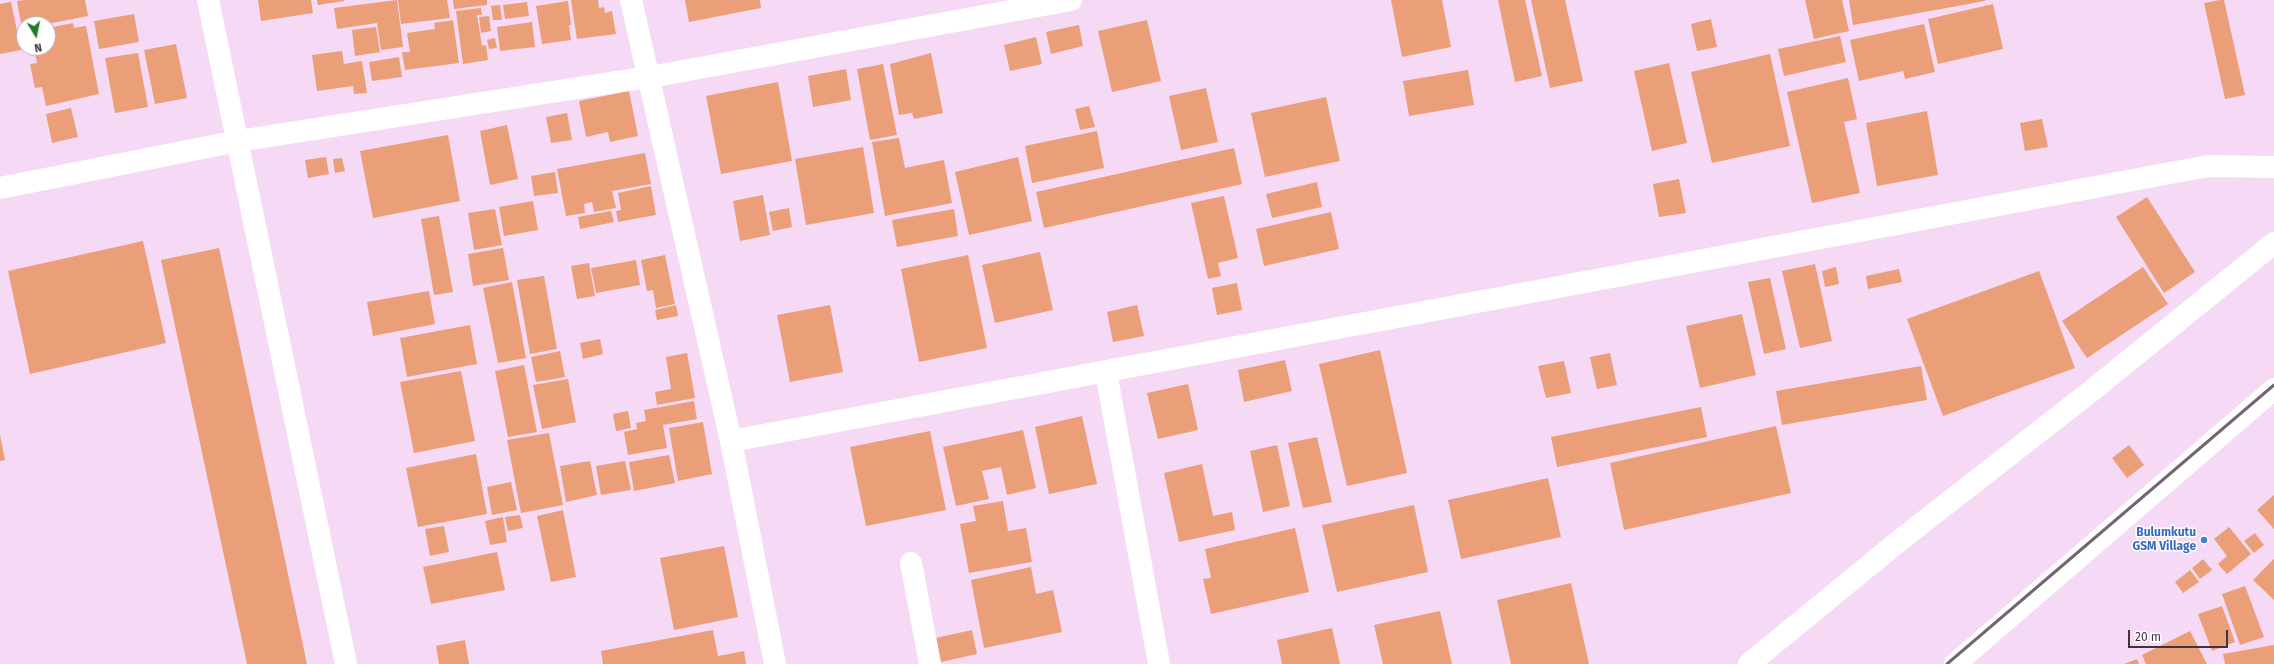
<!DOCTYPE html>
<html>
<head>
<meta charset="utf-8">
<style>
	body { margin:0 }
	#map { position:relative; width:2274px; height:664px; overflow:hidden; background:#f5d9f5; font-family:"Fira Sans",sans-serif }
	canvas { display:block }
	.north { position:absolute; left:16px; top:16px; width:40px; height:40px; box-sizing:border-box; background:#fff; border:1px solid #b2adb2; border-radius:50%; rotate:170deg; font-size:11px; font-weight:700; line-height:16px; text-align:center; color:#3e333e }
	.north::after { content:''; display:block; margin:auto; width:14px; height:18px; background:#257b27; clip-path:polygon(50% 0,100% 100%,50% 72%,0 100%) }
	.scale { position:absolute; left:2128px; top:630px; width:100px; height:18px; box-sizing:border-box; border:2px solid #3e333e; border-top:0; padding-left:5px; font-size:12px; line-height:14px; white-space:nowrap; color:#3e333e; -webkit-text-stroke:3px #fff; paint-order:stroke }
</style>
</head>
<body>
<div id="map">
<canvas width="2274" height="664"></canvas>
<div class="north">N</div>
<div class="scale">20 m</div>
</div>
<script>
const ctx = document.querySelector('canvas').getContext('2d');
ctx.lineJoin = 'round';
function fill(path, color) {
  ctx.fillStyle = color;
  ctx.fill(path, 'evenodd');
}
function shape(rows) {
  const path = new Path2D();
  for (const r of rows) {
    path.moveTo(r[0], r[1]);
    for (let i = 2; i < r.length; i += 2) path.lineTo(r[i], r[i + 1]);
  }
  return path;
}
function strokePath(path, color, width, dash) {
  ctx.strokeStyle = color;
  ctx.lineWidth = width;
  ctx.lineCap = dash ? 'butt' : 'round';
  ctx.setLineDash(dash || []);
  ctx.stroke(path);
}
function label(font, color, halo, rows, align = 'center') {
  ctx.font = font + ' "Fira Sans",sans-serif';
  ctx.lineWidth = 3;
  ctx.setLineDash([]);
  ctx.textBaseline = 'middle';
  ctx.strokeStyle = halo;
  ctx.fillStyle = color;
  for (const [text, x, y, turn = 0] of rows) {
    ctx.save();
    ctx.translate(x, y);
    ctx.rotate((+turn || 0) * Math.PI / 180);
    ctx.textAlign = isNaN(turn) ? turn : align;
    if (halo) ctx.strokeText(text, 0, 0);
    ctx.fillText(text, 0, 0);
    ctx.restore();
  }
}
fill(shape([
	[24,0,85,0,88,16,47,24,30,24,30,21,21,23,17,1],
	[258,0,311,0,313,13,261,21],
	[317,0,344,0,344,1,318,5],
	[397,0,403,47,381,50,377,23,337,29,334,8],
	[398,0,447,0,450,18,401,24],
	[453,0,487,0,487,5,454,9],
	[571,0,598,0,599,8,604,7,605,13,612,11,616,34,577,39],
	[685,0,760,0,761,8,689,22],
	[1391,0,1442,0,1451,47,1402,57],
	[1498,0,1525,0,1542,76,1515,82],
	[1531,0,1565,0,1583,81,1550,88],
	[1805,0,1842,0,1849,31,1814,39],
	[1849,0,1985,0,1985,1,1853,25],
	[2220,0,2224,0,2245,95,2225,99,2204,3],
	[568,1,571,25,569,25,571,40,542,44,536,6],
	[11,2,21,50,0,54,0,4],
	[527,2,529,16,505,19,503,5],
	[1993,4,2003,49,1938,64,1928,19],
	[500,5,502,20,493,20,491,6],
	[481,8,482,15,477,15,482,46,486,45,488,60,463,64,456,11],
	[134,14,139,42,99,49,94,21],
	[489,16,491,31,481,33,479,17],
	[1711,19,1717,47,1697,51,1691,24],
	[453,20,459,63,405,70,402,52,410,52,407,33,435,29,434,23],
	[1147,20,1161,81,1112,92,1098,31],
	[532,22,535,47,500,51,497,27],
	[73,23,74,28,86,26,99,94,46,106,42,87,35,88,30,64,37,63,34,48,48,48,48,28],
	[1924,24,1935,72,1905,79,1903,71,1859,81,1850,40],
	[1079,25,1083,46,1051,54,1046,32],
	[376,27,380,52,355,56,352,30],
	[1840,36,1846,62,1784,76,1778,49],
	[1036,37,1042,64,1010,71,1004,45],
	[495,38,497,48,489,49,487,40],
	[176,44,187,98,155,104,144,50],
	[342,51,344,64,362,61,367,93,354,94,353,86,317,91,312,55],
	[138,53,148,107,115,113,105,58],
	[931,53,943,113,914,119,912,113,899,115,890,64],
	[1770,54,1790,146,1712,163,1691,72],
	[399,57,402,77,372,81,369,62],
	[1669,63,1687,143,1652,151,1634,71],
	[883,64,897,135,870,140,857,69],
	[846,69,851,100,813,107,808,76],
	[1468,70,1474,105,1409,116,1403,81],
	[1848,78,1857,119,1844,122,1860,193,1812,203,1787,92],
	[778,82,792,161,721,174,706,96],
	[1206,88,1218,142,1181,150,1169,96],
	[629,91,638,136,610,142,608,132,586,137,579,101],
	[1326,97,1340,161,1265,177,1251,113],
	[1089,106,1095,127,1080,130,1075,109],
	[71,108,78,137,52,143,46,114],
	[1927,111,1938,175,1877,186,1866,123],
	[567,113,572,140,551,143,546,117],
	[2042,119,2048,147,2025,151,2020,123],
	[507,125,518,179,490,185,480,131],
	[1097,131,1104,168,1032,183,1025,146],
	[448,135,460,201,373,218,360,151],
	[899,138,905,168,944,160,952,203,885,216,872,142],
	[863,147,874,213,806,225,795,159],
	[1234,148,1242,184,1044,228,1036,192],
	[645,153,651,184,612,191,616,208,594,212,592,202,584,204,585,213,566,216,557,169],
	[326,157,329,174,308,178,305,160],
	[1018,157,1032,221,969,235,955,172],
	[342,158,345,171,335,173,333,159],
	[555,172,558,193,534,196,531,176],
	[1679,179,1686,213,1659,217,1653,184],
	[1317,182,1322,207,1272,218,1266,194],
	[651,186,656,215,618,222,616,211,621,210,618,193],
	[763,195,770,235,740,241,733,201],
	[1224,196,1238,258,1218,263,1221,276,1208,279,1191,203],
	[2147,197,2195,272,2164,293,2116,217],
	[533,201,538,230,504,236,499,207],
	[789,208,792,227,773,231,769,212],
	[495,209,502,245,474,250,468,213],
	[954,209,958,236,897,247,892,220],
	[611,211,614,222,580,229,578,217],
	[1331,212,1339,249,1264,266,1256,229],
	[439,216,453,292,434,295,421,219],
	[143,241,166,343,30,374,8,271],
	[219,248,307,664,247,664,161,260],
	[503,248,509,280,473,286,468,254],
	[1040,252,1053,310,995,323,982,265],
	[665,255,675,304,656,308,653,290,647,291,641,260],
	[968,255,987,348,919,362,901,269],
	[636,260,640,285,596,293,591,268],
	[589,263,595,296,577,299,571,266],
	[1815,264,1832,341,1800,348,1782,271],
	[1836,267,1839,284,1825,287,1822,271],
	[2143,267,2168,304,2087,358,2062,321],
	[1899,269,1902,282,1868,289,1866,276],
	[2039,271,2075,368,1943,416,1907,319],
	[544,276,557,349,530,354,517,280],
	[1770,278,1786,349,1764,354,1748,282],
	[512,282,526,358,498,363,483,288],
	[1237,283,1242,310,1217,315,1212,288],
	[429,291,435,324,373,336,367,302],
	[676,305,678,316,657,320,655,310],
	[830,305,843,372,790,382,777,315],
	[1137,305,1144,336,1113,342,1107,312],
	[1742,314,1756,375,1700,388,1686,326],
	[470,325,477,364,407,377,400,338],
	[600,339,603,354,583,359,580,343],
	[1380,350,1407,473,1347,486,1319,364],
	[560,351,565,377,536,382,531,357],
	[687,353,695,398,673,402,666,357],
	[1610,353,1617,385,1597,389,1590,357],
	[1285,360,1292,391,1244,402,1238,370],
	[1564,361,1571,393,1546,398,1538,366],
	[524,365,537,432,508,437,495,371],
	[1921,366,1927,400,1782,425,1776,391],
	[461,371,475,441,414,453,400,382],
	[568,379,576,422,542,429,533,385],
	[1188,384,1198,430,1158,439,1147,393],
	[671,389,673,402,657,405,655,392],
	[694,401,697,419,663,425,667,448,628,455,624,432,637,429,636,423,646,421,644,410],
	[1701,407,1707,437,1557,467,1551,437],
	[628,411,631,428,616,431,613,414],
	[1082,416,1097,484,1049,494,1035,427],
	[703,422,712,474,678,481,669,428],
	[1776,426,1791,493,1624,530,1610,463],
	[1023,430,1036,488,1007,495,1001,467,982,471,989,499,956,506,943,447],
	[930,431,946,510,866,526,850,447],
	[549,433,563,505,521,513,507,440],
	[0,435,5,460,0,461],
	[1317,437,1332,502,1303,508,1288,443],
	[1277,445,1290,506,1263,512,1250,451],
	[2129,445,2144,465,2127,478,2112,458],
	[476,454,487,514,418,527,406,468],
	[669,455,675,483,634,491,629,462],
	[590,461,597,495,566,502,560,466],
	[625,461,631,490,601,495,596,466],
	[1202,464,1213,516,1232,512,1235,530,1179,542,1164,473],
	[1548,478,1561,537,1461,559,1448,500],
	[511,482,517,510,492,515,487,487],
	[2274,495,2274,529,2257,510],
	[1003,501,1008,531,1026,528,1032,562,969,573,960,524,976,521,973,506],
	[1414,505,1428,572,1337,592,1322,525],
	[563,510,576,577,551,582,537,516],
	[520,515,523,528,508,531,505,517],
	[503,517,507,542,490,545,485,521],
	[444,526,449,552,430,556,425,529],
	[2229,527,2251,554,2227,574,2218,564,2227,556,2214,539],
	[1295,528,1309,592,1211,614,1203,579,1211,578,1205,549],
	[2255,533,2264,545,2254,553,2244,541],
	[724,546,738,617,674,630,660,558],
	[497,552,505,590,431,604,423,567],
	[2203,559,2212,570,2200,579,2192,568],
	[2274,559,2274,600,2253,580],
	[1031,567,1036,594,1053,590,1062,632,984,648,971,580],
	[2190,570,2199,582,2183,593,2175,582],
	[1571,583,1589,664,1511,664,1497,600],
	[2245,586,2264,637,2240,645,2222,594],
	[2222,606,2235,642,2212,651,2198,614],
	[1440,611,1452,664,1383,664,1374,625],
	[1332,628,1340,664,1282,664,1277,640],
	[713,630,718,656,744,651,746,664,603,664,601,651],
	[972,630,977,654,941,662,936,638],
	[2190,631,2207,664,2146,664,2142,655],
	[465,640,469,664,439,664,436,646],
	[2274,645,2274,664,2225,664,2223,654],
	[2137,659,2139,664,2124,664]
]), '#eb9f79');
strokePath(shape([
	[208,0,346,664],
	[631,0,731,441,775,664],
	[0,188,238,141,661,75,1071,0],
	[1106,372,1159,664],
	[731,441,2208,166,2274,167],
	[911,563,930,664],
	[1749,664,1899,541,2090,392,2274,243],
	[1955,664,2274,389]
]), '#fff', 22);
strokePath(shape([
	[1947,664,2274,385]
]), '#736373', 3);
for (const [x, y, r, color] of [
	[2204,540,4,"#3f7fe0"]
]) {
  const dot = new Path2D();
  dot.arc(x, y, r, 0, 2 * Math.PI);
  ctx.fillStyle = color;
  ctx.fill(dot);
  strokePath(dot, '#fff', 1.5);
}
label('bold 12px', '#366cbe', '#fff', [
	["Bulumkutu",2196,533],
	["GSM Village",2196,547]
], 'right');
</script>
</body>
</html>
